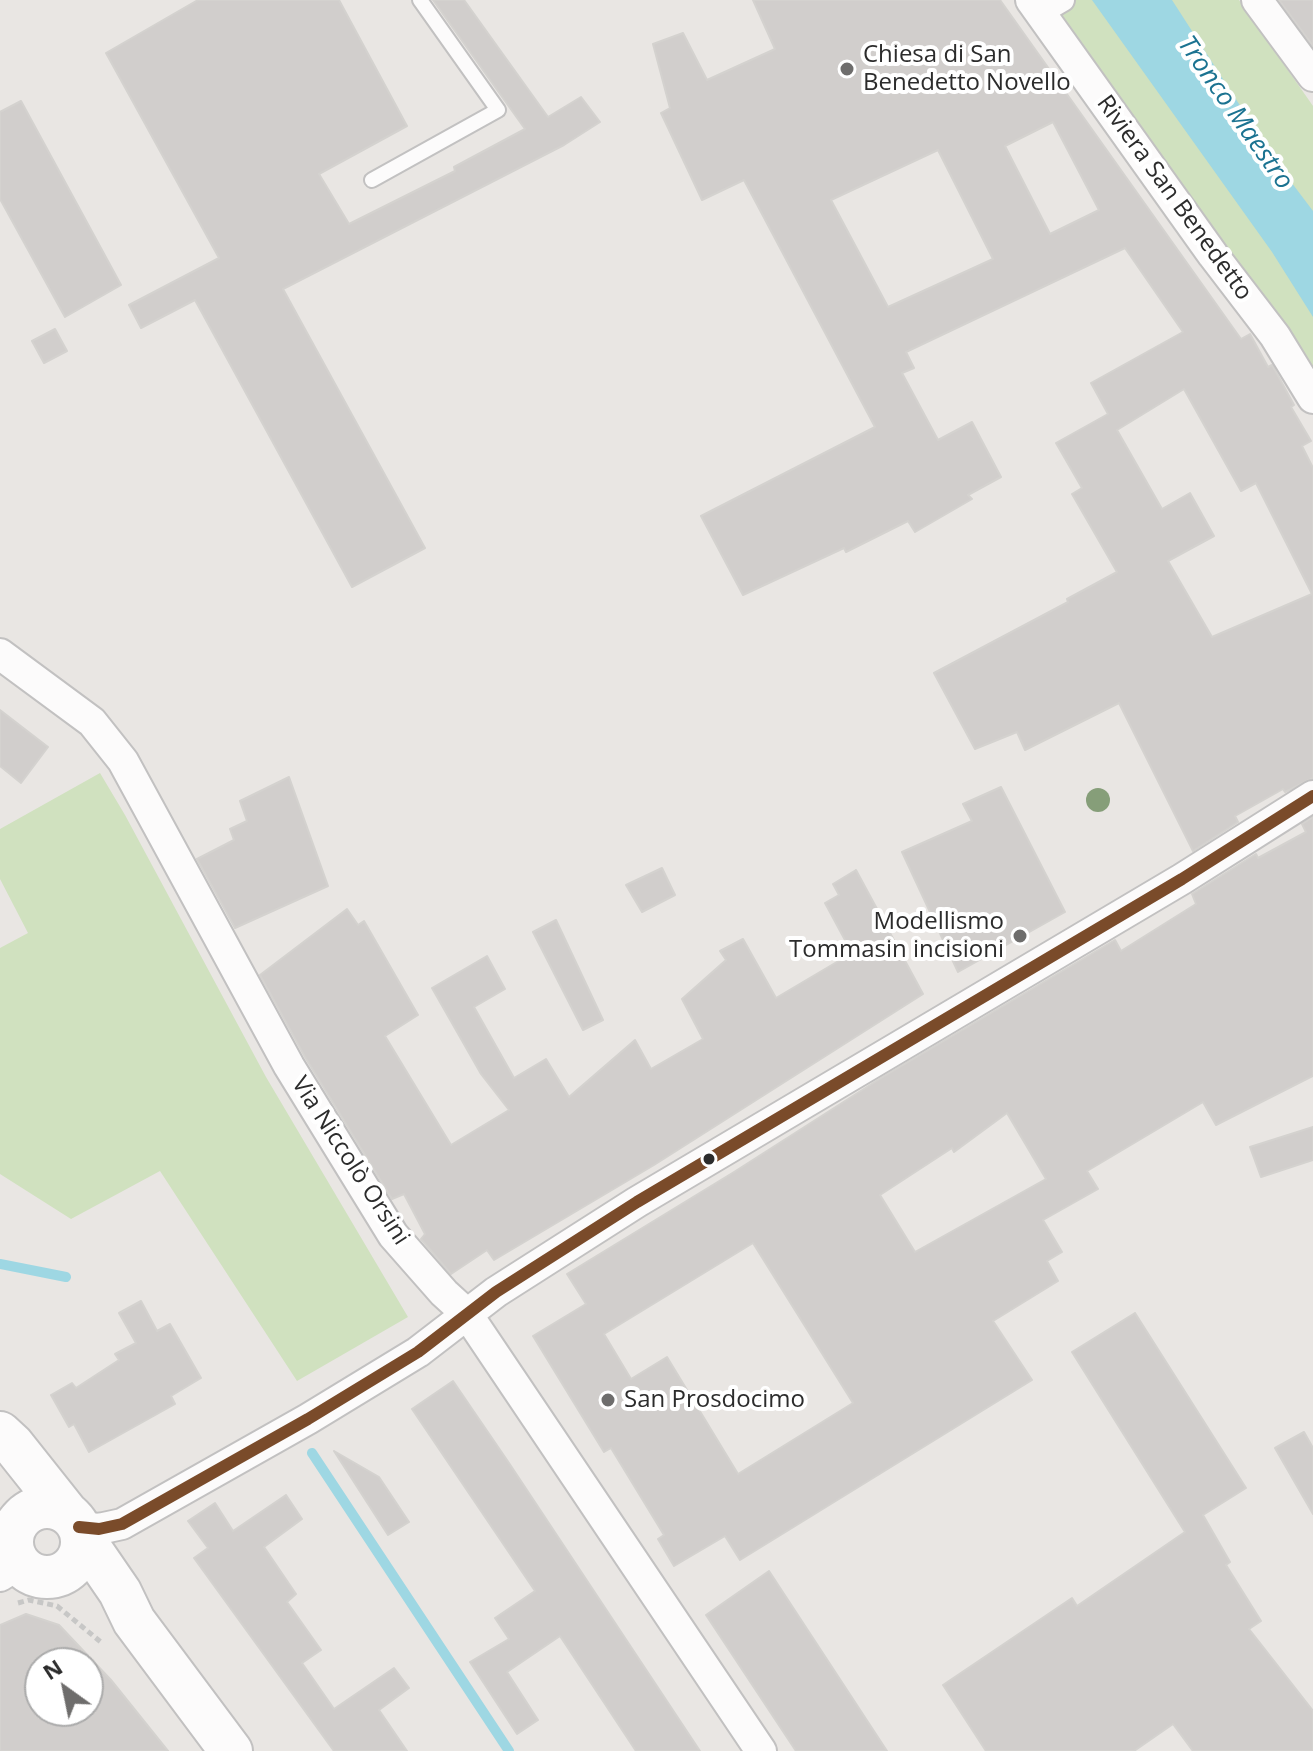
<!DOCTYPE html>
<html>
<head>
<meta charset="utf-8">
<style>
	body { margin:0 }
	#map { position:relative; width:1313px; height:1751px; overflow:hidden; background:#e9e6e3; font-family:"Open Sans",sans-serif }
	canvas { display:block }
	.north { position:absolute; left:24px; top:1647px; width:80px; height:80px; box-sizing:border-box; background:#fff; border:2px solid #ababab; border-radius:50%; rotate:327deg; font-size:22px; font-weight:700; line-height:32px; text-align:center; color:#2c2c2c }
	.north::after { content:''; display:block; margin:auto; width:28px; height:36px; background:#6e6d6c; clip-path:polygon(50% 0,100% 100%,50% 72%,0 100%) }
</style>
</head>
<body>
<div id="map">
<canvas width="1313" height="1751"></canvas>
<div class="north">N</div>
</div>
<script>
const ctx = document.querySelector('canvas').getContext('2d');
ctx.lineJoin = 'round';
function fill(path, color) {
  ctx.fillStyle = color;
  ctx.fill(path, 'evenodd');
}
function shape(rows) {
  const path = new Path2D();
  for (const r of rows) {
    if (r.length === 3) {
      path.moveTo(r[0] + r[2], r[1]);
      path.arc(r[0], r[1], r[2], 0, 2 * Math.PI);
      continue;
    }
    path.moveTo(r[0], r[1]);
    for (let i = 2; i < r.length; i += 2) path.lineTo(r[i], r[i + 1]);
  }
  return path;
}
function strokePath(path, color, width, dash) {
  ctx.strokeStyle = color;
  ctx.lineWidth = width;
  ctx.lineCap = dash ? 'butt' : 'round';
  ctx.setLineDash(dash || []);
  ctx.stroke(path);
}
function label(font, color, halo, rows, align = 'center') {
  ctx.font = font + ' "Open Sans",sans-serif';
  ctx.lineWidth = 8;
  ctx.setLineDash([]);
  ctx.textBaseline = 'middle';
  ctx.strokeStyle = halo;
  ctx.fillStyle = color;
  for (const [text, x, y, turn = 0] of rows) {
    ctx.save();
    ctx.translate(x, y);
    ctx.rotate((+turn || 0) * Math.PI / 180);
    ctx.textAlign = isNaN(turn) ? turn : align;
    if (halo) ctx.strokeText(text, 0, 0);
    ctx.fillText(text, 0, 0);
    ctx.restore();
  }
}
fill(shape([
	[1052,0,1239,0,1313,106,1313,391],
	[100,773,125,815,266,1077,408,1317,297,1381,160,1171,71,1219,0,1174,0,948,28,933,0,879,0,829]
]), '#d0e1bf');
fill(shape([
	[1092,0,1172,0,1279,166,1313,211,1313,317,1272,252]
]), '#9ed7e3');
strokePath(shape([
	[0,1264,66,1277],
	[312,1453,509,1751]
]), '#9ed7e3', 10);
const building = shape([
	[198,0,339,0,407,126,319,174,349,224,455,171,454,167,525,129,433,0,464,0,548,117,581,97,600,122,564,145,283,289,425,548,352,587,195,300,141,328,129,305,219,258,106,53,198,0],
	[753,0,1000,0,1241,339,1250,334,1268,367,1272,365,1276,372,1294,405,1291,407,1311,441,1302,446,1313,468,1313,778,1285,792,1283,789,1235,816,1238,822,1193,851,1119,703,1025,750,1017,732,975,749,934,673,1068,602,1067,599,1117,572,1072,494,1082,488,1056,443,1108,414,1091,383,1183,332,1125,248,906,352,914,368,902,373,938,440,972,422,1001,477,968,495,972,499,915,532,908,521,846,552,844,548,743,595,701,516,875,427,744,180,702,200,661,113,670,108,653,44,683,33,707,80,775,49,753,0],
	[1053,122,1099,210,1050,234,1005,146,1053,122],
	[938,150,993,259,888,307,831,200,938,150],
	[1184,389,1241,491,1256,483,1312,594,1212,637,1168,561,1214,536,1190,493,1162,509,1117,430,1184,389],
	[1279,0,1313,0,1313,46,1279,0],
	[21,101,121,285,65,317,0,199,0,112,21,101],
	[55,329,67,351,44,363,32,341,55,329],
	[0,710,48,747,21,783,0,766,0,710],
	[289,777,328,886,235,928,197,859,234,840,230,829,247,821,240,801,289,777],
	[1001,787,1065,912,958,972,902,852,972,821,963,804,1001,787],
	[1313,817,1313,1076,1216,1125,1203,1102,1087,1171,1098,1189,1043,1220,1062,1252,1047,1261,1058,1281,993,1321,1032,1380,740,1560,725,1536,674,1566,658,1539,664,1535,611,1448,604,1452,533,1336,586,1304,567,1274,734,1172,881,1078,1115,940,1121,951,1196,904,1192,894,1256,854,1258,858,1306,832,1302,824,1313,817],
	[1007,1113,1046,1179,915,1252,880,1195,952,1148,954,1152,1007,1113],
	[753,1243,853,1403,738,1474,667,1357,631,1379,604,1334,753,1243],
	[662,868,675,895,642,912,626,885,662,868],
	[856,870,923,994,654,1165,494,1260,487,1250,451,1274,421,1239,425,1234,404,1194,392,1199,305,1057,260,975,347,909,358,925,364,921,418,1015,385,1036,451,1145,509,1110,481,1074,432,988,487,956,505,989,474,1007,514,1078,546,1059,569,1097,635,1040,651,1069,703,1039,682,999,726,960,720,951,743,939,776,998,852,953,825,903,839,895,833,884,856,870],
	[556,920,603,1020,583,1030,533,932,556,920],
	[1313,1127,1313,1160,1261,1177,1250,1147,1313,1127],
	[141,1301,157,1331,170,1324,201,1378,171,1396,175,1404,89,1452,74,1424,69,1427,51,1395,72,1383,76,1388,119,1360,115,1354,136,1343,119,1313,141,1301],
	[1135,1313,1246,1488,1203,1515,1230,1562,1226,1565,1261,1621,1249,1629,1313,1711,1313,1751,1193,1751,1173,1724,1134,1751,986,1751,943,1685,1072,1598,1077,1606,1185,1532,1072,1352,1135,1313],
	[453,1381,509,1463,700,1751,636,1751,560,1636,507,1672,538,1720,517,1734,470,1662,509,1639,495,1618,535,1591,412,1409,453,1381],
	[1304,1432,1313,1448,1313,1514,1275,1448,1304,1432],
	[334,1451,379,1477,409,1522,388,1535,334,1451],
	[286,1495,302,1519,264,1547,296,1594,287,1602,321,1650,302,1663,334,1709,394,1668,409,1688,379,1710,407,1751,334,1751,194,1558,208,1548,188,1521,215,1503,233,1531,286,1495],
	[769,1571,887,1751,796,1751,706,1615,769,1571],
	[26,1614,59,1625,111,1680,168,1751,0,1751,0,1625,26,1614],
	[40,1663,88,1663,88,1711,40,1711,40,1663]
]);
fill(building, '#d1cecc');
strokePath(building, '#d4d2cf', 2);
const service = shape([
	[372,180,498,110,420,0]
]);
const pedestrian = shape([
	[1041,13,1063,0]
]);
const minor = shape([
	[1031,0,1213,255,1275,336,1313,398],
	[1257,0,1313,76],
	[0,654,92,722,123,761,289,1066,393,1235,444,1293,467,1314,761,1751],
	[79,1527,99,1529,122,1524,308,1419,418,1352,496,1292,637,1202,1182,879,1313,796],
	[0,1576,19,1564]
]);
const secondary = shape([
	[0,1433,13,1445,67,1513],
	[47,1542,35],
	[83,1538,120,1592,134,1621,231,1751]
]);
strokePath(service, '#c2c1c1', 18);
strokePath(pedestrian, '#c2c1c1', 26);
strokePath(minor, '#c2c1c1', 34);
strokePath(secondary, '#c2c1c1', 46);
strokePath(shape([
	[18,1603,29,1600,57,1606,102,1643]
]), '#c7c7c6', 5, [6, 4]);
strokePath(service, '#fcfbfb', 14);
strokePath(pedestrian, '#fcfbfb', 22);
strokePath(minor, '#fcfbfb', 30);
strokePath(secondary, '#fcfbfb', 42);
strokePath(shape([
	[79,1527,99,1529,122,1524,308,1419,418,1352,496,1292,637,1202,1182,879,1313,796]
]), '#7a4b2a', 12);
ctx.fillStyle = '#869e79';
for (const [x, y] of [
	[1098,800]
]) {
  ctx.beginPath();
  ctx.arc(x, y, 12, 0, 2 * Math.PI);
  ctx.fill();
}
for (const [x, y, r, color] of [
	[847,69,8,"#6e6d6c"],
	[1020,936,8,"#6e6d6c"],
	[709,1159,7,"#2c2c2c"],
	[608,1400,8,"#6e6d6c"]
]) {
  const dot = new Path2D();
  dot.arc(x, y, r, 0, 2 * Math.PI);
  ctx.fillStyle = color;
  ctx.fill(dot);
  strokePath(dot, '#fff', 3);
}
label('24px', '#2c2c2c', '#fff', [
	["Chiesa di San",863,55],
	["Benedetto Novello",863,83],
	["Modellismo",1004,922,"right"],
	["Tommasin incisioni",1004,950,"right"],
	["San Prosdocimo",624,1400]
], 'left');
label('24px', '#2c2c2c', '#fff', [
	["Riviera San Benedetto",1174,198,54],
	["Via Niccolò Orsini",350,1161,57]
]);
label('italic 26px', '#1b7391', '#fff', [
	["Tronco Maestro",1235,113,55]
]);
</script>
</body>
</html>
